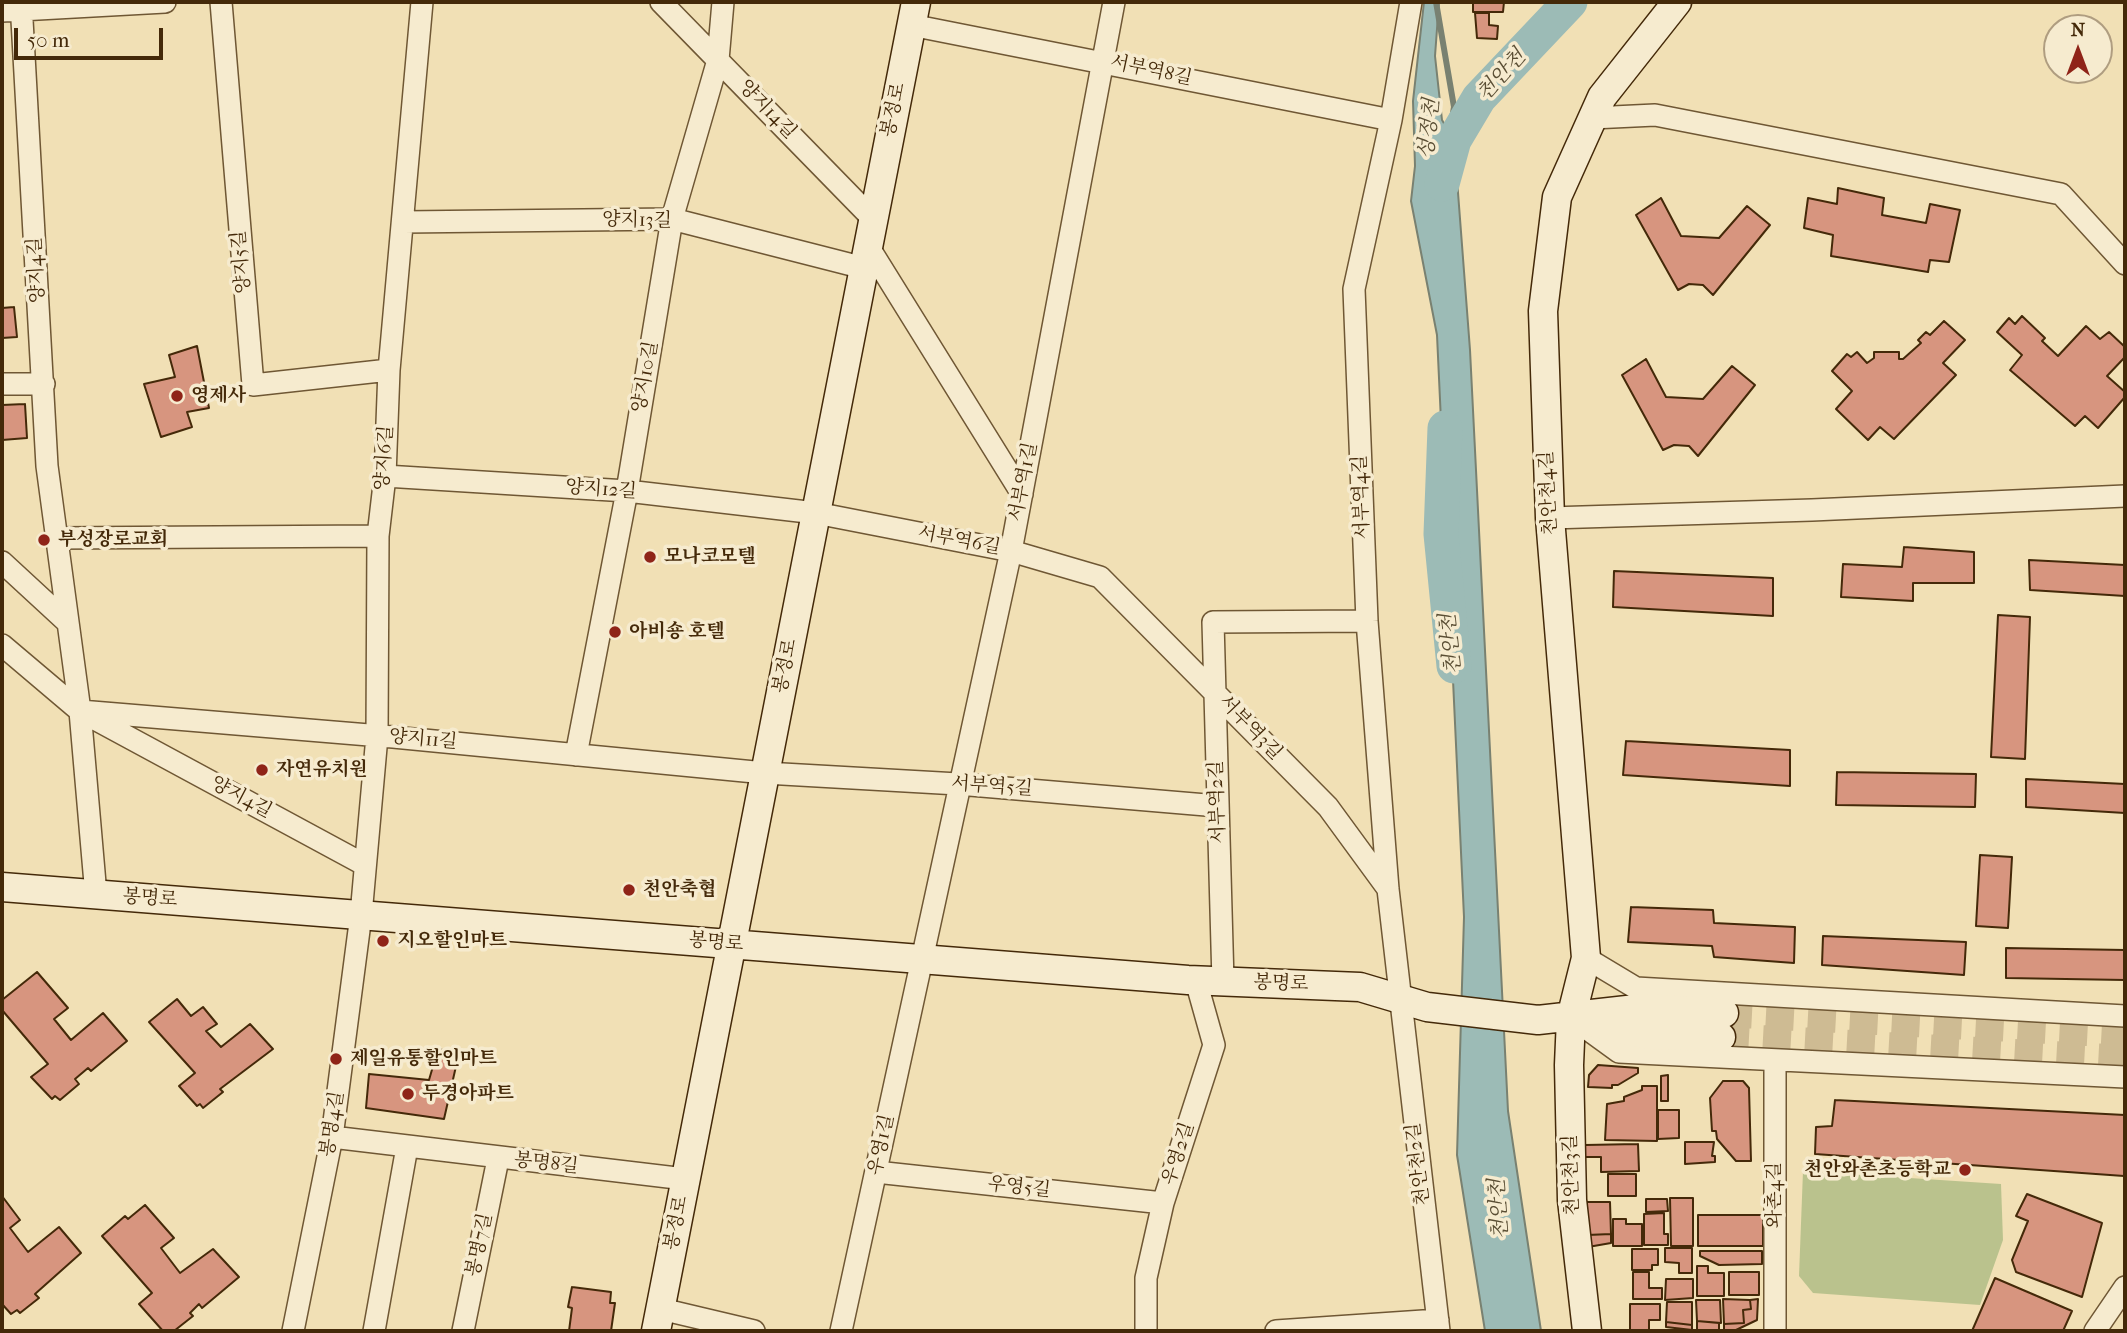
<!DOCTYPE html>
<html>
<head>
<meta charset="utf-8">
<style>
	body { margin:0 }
	#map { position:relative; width:2127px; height:1333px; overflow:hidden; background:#f1e0b5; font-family:"IM FELL French Canon",serif }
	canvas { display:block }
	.frame { position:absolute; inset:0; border:4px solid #442909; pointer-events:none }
	.north { position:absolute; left:2043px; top:14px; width:70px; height:70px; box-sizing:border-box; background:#f6ebcf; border:2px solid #af9d80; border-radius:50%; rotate:0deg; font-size:19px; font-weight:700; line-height:28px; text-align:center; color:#442909 }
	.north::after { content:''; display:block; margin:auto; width:24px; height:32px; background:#8f2418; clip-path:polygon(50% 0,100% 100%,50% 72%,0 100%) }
	.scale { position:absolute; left:14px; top:28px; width:149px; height:32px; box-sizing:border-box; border:4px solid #442909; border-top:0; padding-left:9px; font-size:21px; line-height:24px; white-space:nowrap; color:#442909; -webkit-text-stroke:5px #f6ebcf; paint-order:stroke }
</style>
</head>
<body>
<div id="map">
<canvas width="2127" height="1333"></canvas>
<div class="frame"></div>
<div class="north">N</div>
<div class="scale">50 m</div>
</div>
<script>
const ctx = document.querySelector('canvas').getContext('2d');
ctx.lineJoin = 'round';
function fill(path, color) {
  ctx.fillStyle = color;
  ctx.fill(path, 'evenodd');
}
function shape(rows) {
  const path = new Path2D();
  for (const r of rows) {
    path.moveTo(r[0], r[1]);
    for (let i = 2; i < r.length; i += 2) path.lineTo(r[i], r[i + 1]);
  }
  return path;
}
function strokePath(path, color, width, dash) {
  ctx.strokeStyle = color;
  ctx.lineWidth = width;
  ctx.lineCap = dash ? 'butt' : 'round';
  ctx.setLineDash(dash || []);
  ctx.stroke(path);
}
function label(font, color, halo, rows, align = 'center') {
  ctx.font = font + ' "IM FELL French Canon","Noto Serif KR",serif';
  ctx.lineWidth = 7;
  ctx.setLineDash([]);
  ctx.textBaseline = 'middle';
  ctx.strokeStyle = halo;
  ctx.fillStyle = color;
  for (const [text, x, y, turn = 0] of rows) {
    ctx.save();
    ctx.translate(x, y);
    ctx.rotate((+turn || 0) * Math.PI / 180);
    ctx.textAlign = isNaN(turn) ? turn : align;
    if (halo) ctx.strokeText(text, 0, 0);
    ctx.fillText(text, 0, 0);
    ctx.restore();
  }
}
fill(shape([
	[1803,1171,2001,1184,2003,1240,1980,1305,1813,1293,1799,1276]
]), '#bac28d');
const water = shape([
	[1424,2,1439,2,1435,56,1442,120,1454,140,1470,350,1508,1111,1541,1331,1485,1331,1457,1155,1464,917,1437,335,1411,201,1415,166,1413,101,1424,2]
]);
fill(water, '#9cbbb6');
strokePath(water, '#798171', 2);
strokePath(shape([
	[1436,2,1454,107,1448,141]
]), '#798171', 6);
strokePath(shape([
	[1442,184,1454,140,1479,98,1570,2],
	[1445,428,1441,534,1454,666]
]), '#9cbbb6', 35);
const building = shape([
	[1473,2,1504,2,1503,12,1473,12,1473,2],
	[1475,13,1489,13,1489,25,1498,26,1497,39,1477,38,1475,13],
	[1838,188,1884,198,1882,215,1926,223,1930,204,1960,210,1949,262,1930,260,1928,272,1831,256,1833,235,1804,228,1808,198,1837,204,1838,188],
	[1661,198,1681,236,1719,238,1747,206,1770,225,1713,295,1703,285,1689,284,1678,290,1636,215,1661,198],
	[14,307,17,337,2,338,2,308,14,307],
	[2022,316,2045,338,2042,341,2058,356,2086,326,2100,339,2109,332,2125,347,2125,357,2107,376,2125,392,2125,397,2098,428,2085,416,2075,426,2010,370,2022,355,1997,332,2009,318,2015,324,2022,316],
	[1944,321,1965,340,1943,363,1956,375,1894,439,1880,427,1868,440,1836,409,1852,391,1832,371,1847,354,1851,357,1857,352,1867,363,1874,358,1874,352,1899,352,1899,359,1903,359,1921,343,1918,340,1926,332,1930,335,1944,321],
	[197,346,209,408,187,412,192,427,161,437,144,384,175,377,169,355,197,346],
	[1646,359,1666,397,1703,399,1732,366,1755,385,1698,456,1689,446,1674,445,1663,450,1622,375,1646,359],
	[25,404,27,438,2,440,2,405,25,404],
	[1904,547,1974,552,1974,583,1913,583,1913,601,1841,597,1843,564,1902,567,1904,547],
	[2029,560,2125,565,2125,596,2030,590,2029,560],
	[1614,571,1773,578,1773,616,1613,607,1614,571],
	[1998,615,2030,617,2025,759,1991,757,1998,615],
	[1626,741,1790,750,1790,786,1623,775,1626,741],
	[1837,772,1976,774,1975,807,1836,805,1837,772],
	[2026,779,2125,784,2125,813,2026,807,2026,779],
	[1980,855,2012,857,2008,928,1976,926,1980,855],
	[1631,907,1713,910,1714,923,1795,927,1794,963,1714,957,1712,946,1628,942,1631,907],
	[1823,936,1966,942,1964,975,1822,965,1823,936],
	[2006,948,2125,950,2125,980,2006,978,2006,948],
	[37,972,68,1008,54,1019,71,1040,103,1013,127,1041,91,1071,88,1068,75,1079,79,1084,60,1100,55,1096,52,1099,31,1077,48,1064,2,1010,2,1000,37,972],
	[177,999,191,1016,203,1007,217,1024,206,1031,221,1047,250,1024,273,1049,220,1089,223,1092,203,1108,200,1104,197,1106,179,1086,195,1073,149,1022,177,999],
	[438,1049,459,1053,444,1119,366,1108,369,1074,429,1080,438,1049],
	[1598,1065,1638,1068,1638,1073,1618,1085,1612,1085,1612,1088,1588,1087,1589,1075,1598,1065],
	[1668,1075,1668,1101,1661,1101,1661,1076,1668,1075],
	[1723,1081,1743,1081,1749,1088,1751,1161,1736,1161,1717,1139,1716,1131,1712,1131,1710,1098,1723,1081],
	[1642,1086,1657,1086,1657,1141,1605,1140,1607,1104,1624,1101,1624,1097,1642,1090,1642,1086],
	[1835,1100,2125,1115,2125,1171,2124,1176,1815,1154,1816,1127,1832,1126,1835,1100],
	[1658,1110,1679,1110,1679,1138,1658,1139,1658,1110],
	[1685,1142,1714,1142,1712,1156,1715,1156,1715,1162,1685,1164,1685,1142],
	[1638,1144,1639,1171,1601,1172,1601,1157,1585,1157,1585,1145,1638,1144],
	[1608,1174,1636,1174,1636,1196,1608,1196,1608,1174],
	[2027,1194,2102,1223,2082,1297,2016,1272,2012,1260,2028,1221,2016,1216,2027,1194],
	[2,1196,20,1220,10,1228,28,1252,59,1227,81,1253,35,1294,39,1298,20,1313,17,1310,11,1314,2,1304,2,1196],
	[1670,1198,1693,1198,1693,1246,1671,1246,1670,1198],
	[1646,1199,1667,1199,1668,1211,1646,1212,1646,1199],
	[1586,1202,1610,1202,1611,1234,1587,1235,1586,1202],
	[145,1205,174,1238,161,1248,180,1273,213,1249,239,1277,202,1308,199,1304,190,1313,193,1316,174,1331,163,1331,139,1304,152,1293,102,1236,125,1216,128,1219,145,1205],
	[1664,1213,1664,1234,1668,1234,1668,1245,1644,1245,1644,1214,1664,1213],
	[1698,1215,1763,1215,1763,1246,1698,1246,1698,1215],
	[1613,1219,1626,1219,1626,1224,1642,1224,1642,1246,1613,1246,1613,1219],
	[1611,1234,1611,1243,1588,1247,1588,1235,1611,1234],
	[1665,1248,1692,1248,1692,1273,1679,1273,1679,1263,1665,1262,1665,1248],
	[1632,1249,1658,1249,1658,1265,1652,1265,1652,1270,1632,1270,1632,1249],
	[1700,1251,1762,1251,1762,1264,1719,1265,1700,1256,1700,1251],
	[1697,1266,1708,1266,1708,1273,1724,1273,1724,1296,1697,1296,1697,1266],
	[1633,1272,1649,1272,1649,1288,1662,1288,1662,1299,1633,1299,1633,1272],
	[1729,1272,1759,1272,1759,1295,1729,1295,1729,1272],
	[1995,1278,2072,1311,2063,1331,1972,1331,1995,1278],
	[1666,1279,1693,1279,1693,1298,1665,1300,1666,1279],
	[572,1287,611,1292,610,1303,615,1303,611,1331,569,1331,572,1308,568,1307,572,1287],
	[1723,1299,1750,1300,1751,1309,1743,1310,1744,1323,1724,1324,1723,1299],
	[1758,1299,1757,1320,1736,1330,1724,1330,1724,1324,1744,1323,1743,1310,1751,1309,1750,1300,1758,1299],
	[1696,1300,1720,1300,1721,1323,1697,1321,1696,1300],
	[1667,1302,1692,1302,1692,1325,1666,1322,1667,1302],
	[1630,1304,1660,1304,1660,1320,1649,1320,1649,1331,1630,1331,1630,1304],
	[1697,1321,1719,1323,1719,1330,1697,1330,1697,1321],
	[1666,1322,1692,1325,1692,1330,1666,1327,1666,1322]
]);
fill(building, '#d7957f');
strokePath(building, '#442909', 2);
strokePath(shape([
	[1724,1013,2125,1034],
	[1721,1037,2125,1059]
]), '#cebb93', 28, [28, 14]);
const street = shape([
	[21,2,47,466,80,711,96,895],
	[221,2,253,385,389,370],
	[661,2,872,218],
	[1411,2,1391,120,1354,289,1367,621,1388,889,1439,1331],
	[2,11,165,2],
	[911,25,1391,120],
	[1592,118,1655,115,2061,194,2125,264],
	[404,222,672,219,864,268],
	[868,246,1022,494],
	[2,384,44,384],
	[385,476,627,491,816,513,1011,551,1100,577,1328,807,1388,889],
	[1550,518,1812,510,2125,496],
	[57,538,378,536],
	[2,562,67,622],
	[2,645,80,711,365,865],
	[80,711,393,737,765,773,958,784,1218,806],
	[576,755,627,491,672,219,718,60,723,2],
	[1586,958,1636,988,2125,1016],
	[1223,982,1213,622,1367,621],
	[1579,1023,1619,1052,2125,1077],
	[1775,1060,1775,1331],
	[332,1137,685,1179],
	[876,1172,1163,1203],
	[661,1309,754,1331],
	[293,1331,332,1137,361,915,377,736,378,536,385,476,389,370,422,2],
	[374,1331,407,1147],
	[463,1331,498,1159],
	[841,1331,1011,551,1114,2],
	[1146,1331,1146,1278,1163,1203,1214,1045,1196,981],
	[1276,1331,1438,1320],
	[2095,1331,2125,1287]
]);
const secondary = shape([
	[2,887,1188,980,1360,987,1427,1007,1538,1020,1645,1008,1724,1013],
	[1591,1022,1648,1035,1721,1037],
	[656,1331,916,2],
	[1587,1331,1572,1200,1569,1065,1571,1018,1586,958,1550,518,1543,311,1557,197,1602,97,1677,2]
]);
strokePath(street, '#6f5734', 24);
strokePath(secondary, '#442909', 31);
strokePath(street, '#f6ebcf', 21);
strokePath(secondary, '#f6ebcf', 28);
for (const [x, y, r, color] of [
	[177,396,7,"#8f2418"],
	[44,540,7,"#8f2418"],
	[650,557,7,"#8f2418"],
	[615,632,7,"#8f2418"],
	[262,770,7,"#8f2418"],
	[629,890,7,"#8f2418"],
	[383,941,7,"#8f2418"],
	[336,1059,7,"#8f2418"],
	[408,1094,7,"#8f2418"],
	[1965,1170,7,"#8f2418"]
]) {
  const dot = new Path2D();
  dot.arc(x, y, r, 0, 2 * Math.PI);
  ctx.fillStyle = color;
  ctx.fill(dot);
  strokePath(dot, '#f6ebcf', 2.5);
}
label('19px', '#442909', '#f6ebcf', [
	["서부역8길",1151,71,12],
	["양지14길",767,110,46],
	["봉정로",894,110,-78],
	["양지13길",637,221,1],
	["양지5길",242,262,-95],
	["양지4길",37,270,-93],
	["양지10길",646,377,-80],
	["양지6길",385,458,-86],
	["서부역1길",1024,482,-79],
	["양지12길",601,490,4],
	["천안천4길",1549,493,-93],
	["서부역4길",1362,497,-92],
	["서부역6길",959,541,11],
	["봉정로",786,666,-79],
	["서부역3길",1250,728,46],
	["양지11길",423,740,5],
	["서부역5길",992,787,4],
	["양지4길",241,798,28],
	["서부역2길",1218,802,-92],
	["봉명로",150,899,4],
	["봉명로",716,943,5],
	["봉명로",1281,984,2],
	["봉명4길",333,1124,-81],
	["우영1길",882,1145,-78],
	["우영2길",1179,1154,-72],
	["봉명8길",546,1164,6],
	["천안천2길",1419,1164,-97],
	["천안천3길",1572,1175,-92],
	["우영5길",1019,1188,6],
	["와촌4길",1775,1195,-90],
	["봉정로",677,1223,-79],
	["봉명7길",480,1245,-78]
]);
label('bold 19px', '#442909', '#f6ebcf', [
	["영제사",191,396],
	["부성장로교회",58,540],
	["모나코모텔",664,557],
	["아비숑 호텔",629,632],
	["자연유치원",276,770],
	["천안축협",643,890],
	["지오할인마트",397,941],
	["제일유통할인마트",350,1059],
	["두경아파트",422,1094],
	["천안와촌초등학교",1951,1170,"right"]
], 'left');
label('italic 21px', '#5a4e34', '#f6ebcf', [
	["천안천",1502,76,-48],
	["성정천",1430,129,-84],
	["천안천",1452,644,-96],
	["천안천",1500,1209,-94]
]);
</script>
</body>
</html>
